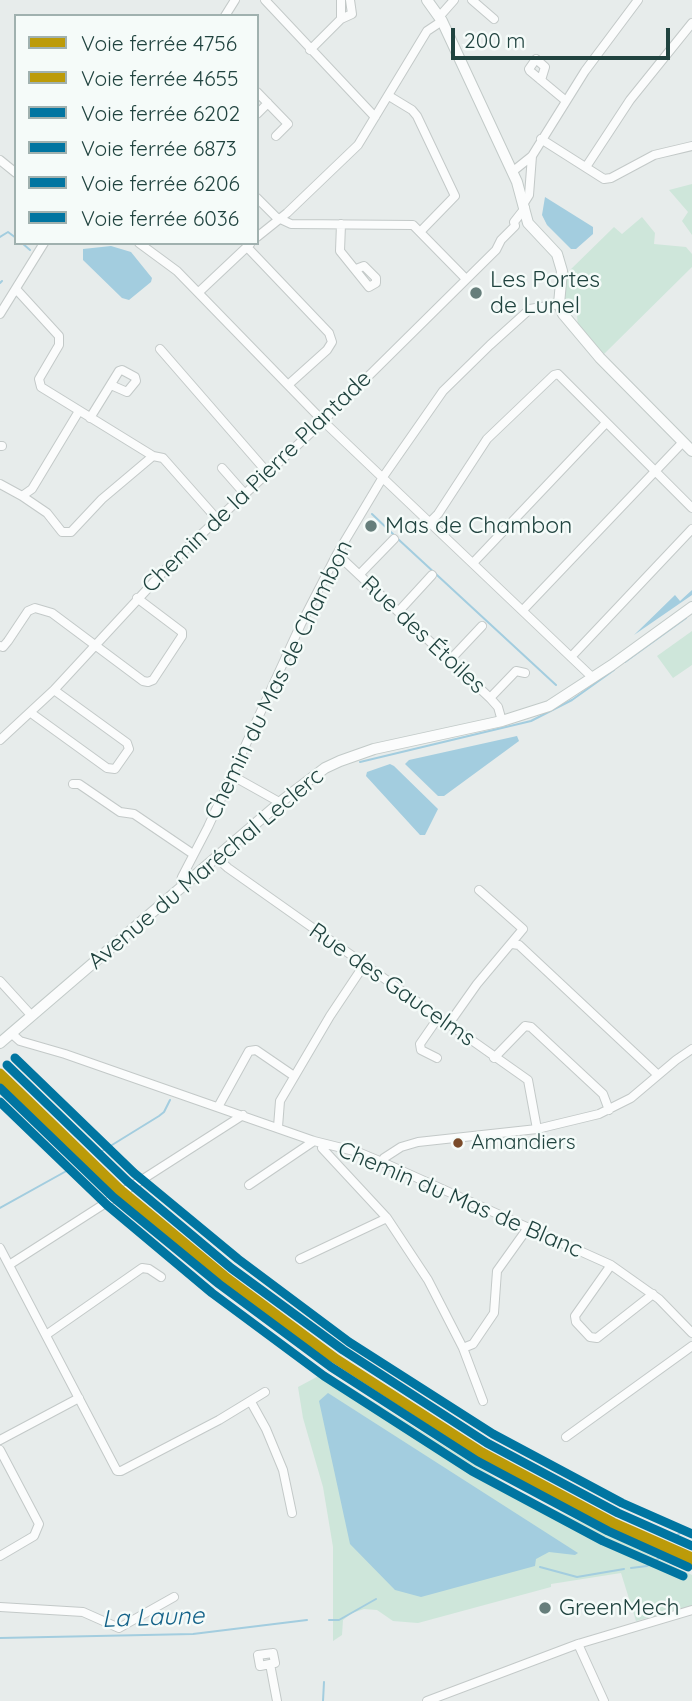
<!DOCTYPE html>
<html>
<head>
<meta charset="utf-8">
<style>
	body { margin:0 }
	#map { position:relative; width:692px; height:1701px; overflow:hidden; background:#e7eceb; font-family:Quicksand,sans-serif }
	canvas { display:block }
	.legend { position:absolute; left:14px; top:14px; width:245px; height:231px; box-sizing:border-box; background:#f5fbf9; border:2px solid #a0b1af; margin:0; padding:9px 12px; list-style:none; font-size:21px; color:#20433f }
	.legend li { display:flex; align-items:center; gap:14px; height:35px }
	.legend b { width:35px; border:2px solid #a0b1af }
	.scale { position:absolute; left:451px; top:28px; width:219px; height:32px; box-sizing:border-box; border:4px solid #20433f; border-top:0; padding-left:9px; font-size:21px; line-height:24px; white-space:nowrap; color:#20433f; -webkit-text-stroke:5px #f5fbf9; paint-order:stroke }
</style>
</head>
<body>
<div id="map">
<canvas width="692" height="1701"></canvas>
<ul class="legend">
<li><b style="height:9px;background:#bc9b09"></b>Voie ferrée 4756</li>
<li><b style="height:9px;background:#bc9b09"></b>Voie ferrée 4655</li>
<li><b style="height:9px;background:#0075a1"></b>Voie ferrée 6202</li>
<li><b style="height:9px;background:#0075a1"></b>Voie ferrée 6873</li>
<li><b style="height:9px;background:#0075a1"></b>Voie ferrée 6206</li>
<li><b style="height:9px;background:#0075a1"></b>Voie ferrée 6036</li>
</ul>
<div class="scale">200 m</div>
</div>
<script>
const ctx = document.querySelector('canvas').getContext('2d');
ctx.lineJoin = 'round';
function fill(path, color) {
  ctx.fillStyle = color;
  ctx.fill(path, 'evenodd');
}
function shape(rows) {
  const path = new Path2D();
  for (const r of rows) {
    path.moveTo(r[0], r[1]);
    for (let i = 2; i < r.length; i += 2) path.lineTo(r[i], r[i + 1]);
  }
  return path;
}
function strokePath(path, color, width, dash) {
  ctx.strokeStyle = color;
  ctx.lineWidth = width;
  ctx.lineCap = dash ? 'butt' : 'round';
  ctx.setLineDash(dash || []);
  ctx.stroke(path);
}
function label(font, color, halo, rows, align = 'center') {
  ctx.font = font + ' Quicksand,sans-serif';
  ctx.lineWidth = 5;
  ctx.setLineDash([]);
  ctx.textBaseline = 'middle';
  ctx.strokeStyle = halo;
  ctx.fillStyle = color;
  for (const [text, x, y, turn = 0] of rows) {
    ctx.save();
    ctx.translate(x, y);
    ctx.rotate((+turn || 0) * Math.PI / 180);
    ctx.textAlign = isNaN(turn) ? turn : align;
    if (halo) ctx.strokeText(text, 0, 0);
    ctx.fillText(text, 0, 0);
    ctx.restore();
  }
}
fill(shape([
	[692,184,692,235,682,221,688,212,669,190],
	[642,217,655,233,654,244,686,247,692,254,692,267,603,355,578,328,577,315,567,310,563,294,567,273,614,227,622,234],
	[692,631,692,665,673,678,657,656],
	[326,1372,522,1494,692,1575,692,1606,636,1621,621,1573,551,1584,551,1587,418,1623,393,1621,377,1610,364,1609,352,1613,343,1620,342,1635,333,1641,333,1547,323,1487,303,1418,298,1387]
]), '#cee6da');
fill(shape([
	[545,197,593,227,593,234,576,249,571,249,547,225,542,215],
	[111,246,131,252,152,278,151,282,129,300,122,298,83,260,83,249],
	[692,590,692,595,634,635,675,595,680,601],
	[517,736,519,741,444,796,438,796,405,764,409,760],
	[390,764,394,766,438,809,425,835,420,835,366,776,367,772],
	[328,1393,578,1553,575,1555,549,1552,536,1559,535,1566,421,1597,395,1590,350,1544,319,1401]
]), '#a3cddf');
strokePath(shape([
	[0,237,8,232,16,238],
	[22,243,30,250],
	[0,283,2,281],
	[372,514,394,535],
	[398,539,556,685],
	[625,662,686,618],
	[360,762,531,721,572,700,614,670],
	[0,1101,45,1144],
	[99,1153,159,1116,164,1112,170,1100],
	[0,1208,70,1169,61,1159],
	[674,1537,685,1530,692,1532],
	[540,1567,577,1577,624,1569],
	[631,1568,647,1566,658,1559],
	[329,1620,339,1620,376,1599],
	[0,1638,193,1634,307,1620],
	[323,1701,324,1682]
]), '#a3cddf', 2);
const street = shape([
	[265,0,375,117],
	[341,0,341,19,352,14,350,0],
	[472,0,494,19],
	[225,16,235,0],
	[439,17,454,0],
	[310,50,341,19],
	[541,80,545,67,536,59,529,69,530,71,566,101],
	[257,92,288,124,276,136],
	[389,96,412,110,417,116,455,196,420,232],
	[257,114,268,103],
	[541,139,604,179,611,178,654,155,692,146],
	[0,160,16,173],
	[586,167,630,100,692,23],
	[512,172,532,156,585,71,638,0],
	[257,198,276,217,291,224,413,225,466,279],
	[524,203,529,195,532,156],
	[341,224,340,251,369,287,376,283,376,278,364,266,356,269],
	[257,237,287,213,358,145,427,31,442,21],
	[139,243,177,271,323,421,593,678],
	[247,247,329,333,332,342,327,350,288,385],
	[16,289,59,336,59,345,39,379,41,387,153,456],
	[199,292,250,244],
	[0,314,44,243],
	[160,349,267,472],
	[90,418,119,371,122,370,135,377,136,381,127,392,111,385],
	[0,446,2,446],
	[222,468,244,493],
	[0,484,22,496,32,489,79,411],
	[22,496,47,513,62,532,71,532,102,499,153,456,163,458,217,519],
	[430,522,438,514,487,439,554,375,558,374,692,508],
	[337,554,490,698,498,707,502,721],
	[473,563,605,424],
	[359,575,394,539],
	[523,610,683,442],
	[399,611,432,575],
	[0,646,3,647,8,641,28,611,35,608,52,613,143,681,148,682,153,680,182,636,182,632,137,598],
	[571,657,692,529],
	[450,660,482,626],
	[490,698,516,671,525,673],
	[31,713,107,768,115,769,129,749,127,743,54,690],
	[0,740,54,690,177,557,319,425,496,250,501,240,515,226,514,222,525,208],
	[231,775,281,803],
	[73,784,79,784,120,812,134,814,193,854],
	[218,859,228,868,528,1080,537,1129],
	[184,887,181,881,182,877,208,827,301,624,337,554,383,477,443,391,490,345,530,309,559,304],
	[512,944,519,945,658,1075],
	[0,981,31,1015],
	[448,1025,477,984,523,929,479,890],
	[11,1033,20,1041,65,1054,314,1141,358,1152,382,1162,611,1265,659,1299,692,1333],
	[437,1058,421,1050,420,1044,438,1018],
	[494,1058,525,1026,531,1027,603,1094,609,1110],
	[218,1107,249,1051,256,1050,294,1076],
	[278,1127,280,1101,330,1016,364,965],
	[323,1144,322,1148,387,1218,428,1280,463,1348,483,1401],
	[382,1162,384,1158,401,1147,418,1142,537,1129,599,1114,631,1098,676,1060,692,1049],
	[249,1185,314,1141],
	[0,1248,117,1471,121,1471,219,1420,265,1392],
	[300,1259,387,1218],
	[9,1265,243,1115],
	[611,1265,575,1316,576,1322,590,1337,597,1338,653,1294],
	[46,1335,142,1268,149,1269,161,1277],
	[463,1348,473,1344,494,1313,497,1271,527,1229],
	[251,1402,266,1429,283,1470,292,1513],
	[566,1437,692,1346],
	[0,1440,79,1398],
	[0,1450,39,1524,34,1536,0,1556],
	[0,1607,83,1612,119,1628,174,1597],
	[578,1644,604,1701],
	[273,1653,275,1663,260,1666,258,1655,273,1653],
	[270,1664,277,1701],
	[427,1701,578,1644,692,1610]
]);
const secondary = shape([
	[427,0,442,21,517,182,528,223,557,254,562,271,559,304,563,314,600,358,692,451],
	[0,1043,283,800,325,768,340,761,374,749,502,721,549,706,612,665,692,607]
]);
strokePath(street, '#c3c9c8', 10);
strokePath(secondary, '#c2cac8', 12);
strokePath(street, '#fbfcfc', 8);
strokePath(secondary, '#fbfcfc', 10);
strokePath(shape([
	[0,1078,125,1199,198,1261,292,1331,481,1454,611,1525,692,1561]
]), '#bc9b09', 9);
strokePath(shape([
	[0,1073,120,1189,225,1276,337,1359,482,1452,613,1522,692,1557]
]), '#bc9b09', 9);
strokePath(shape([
	[0,1088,113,1197,219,1284,331,1367,477,1461,608,1531,688,1567]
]), '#0075a1', 9);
strokePath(shape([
	[7,1065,127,1181,231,1268,343,1350,487,1443,618,1513,692,1546]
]), '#0075a1', 9);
strokePath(shape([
	[0,1102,107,1205,212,1293,324,1376,472,1471,603,1541,683,1576]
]), '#0075a1', 9);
strokePath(shape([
	[15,1058,134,1173,238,1259,349,1342,493,1434,622,1503,692,1534]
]), '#0075a1', 9);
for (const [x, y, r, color] of [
	[476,293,7,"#667e7b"],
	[371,526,7,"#667e7b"],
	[458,1143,6,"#7a4b2a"],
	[545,1608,7,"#667e7b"]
]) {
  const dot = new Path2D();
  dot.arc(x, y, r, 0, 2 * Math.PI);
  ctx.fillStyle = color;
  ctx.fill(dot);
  strokePath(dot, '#f5fbf9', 2.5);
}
label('21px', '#20433f', '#f5fbf9', [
	["Amandiers",471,1143]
], 'left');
label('23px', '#20433f', '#f5fbf9', [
	["Les Portes",490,280],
	["de Lunel",490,306],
	["Mas de Chambon",385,526],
	["GreenMech",559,1608]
], 'left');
label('23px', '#20433f', '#f5fbf9', [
	["Chemin de la Pierre Plantade",257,482,-44],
	["Rue des Étoiles",423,635,43],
	["Chemin du Mas de Chambon",279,680,-64],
	["Avenue du Maréchal Leclerc",206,869,-40],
	["Rue des Gaucelms",392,985,35],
	["Chemin du Mas de Blanc",460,1200,23]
]);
label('italic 24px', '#126188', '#f5fbf9', [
	["La Laune",153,1618,-2]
]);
</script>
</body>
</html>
